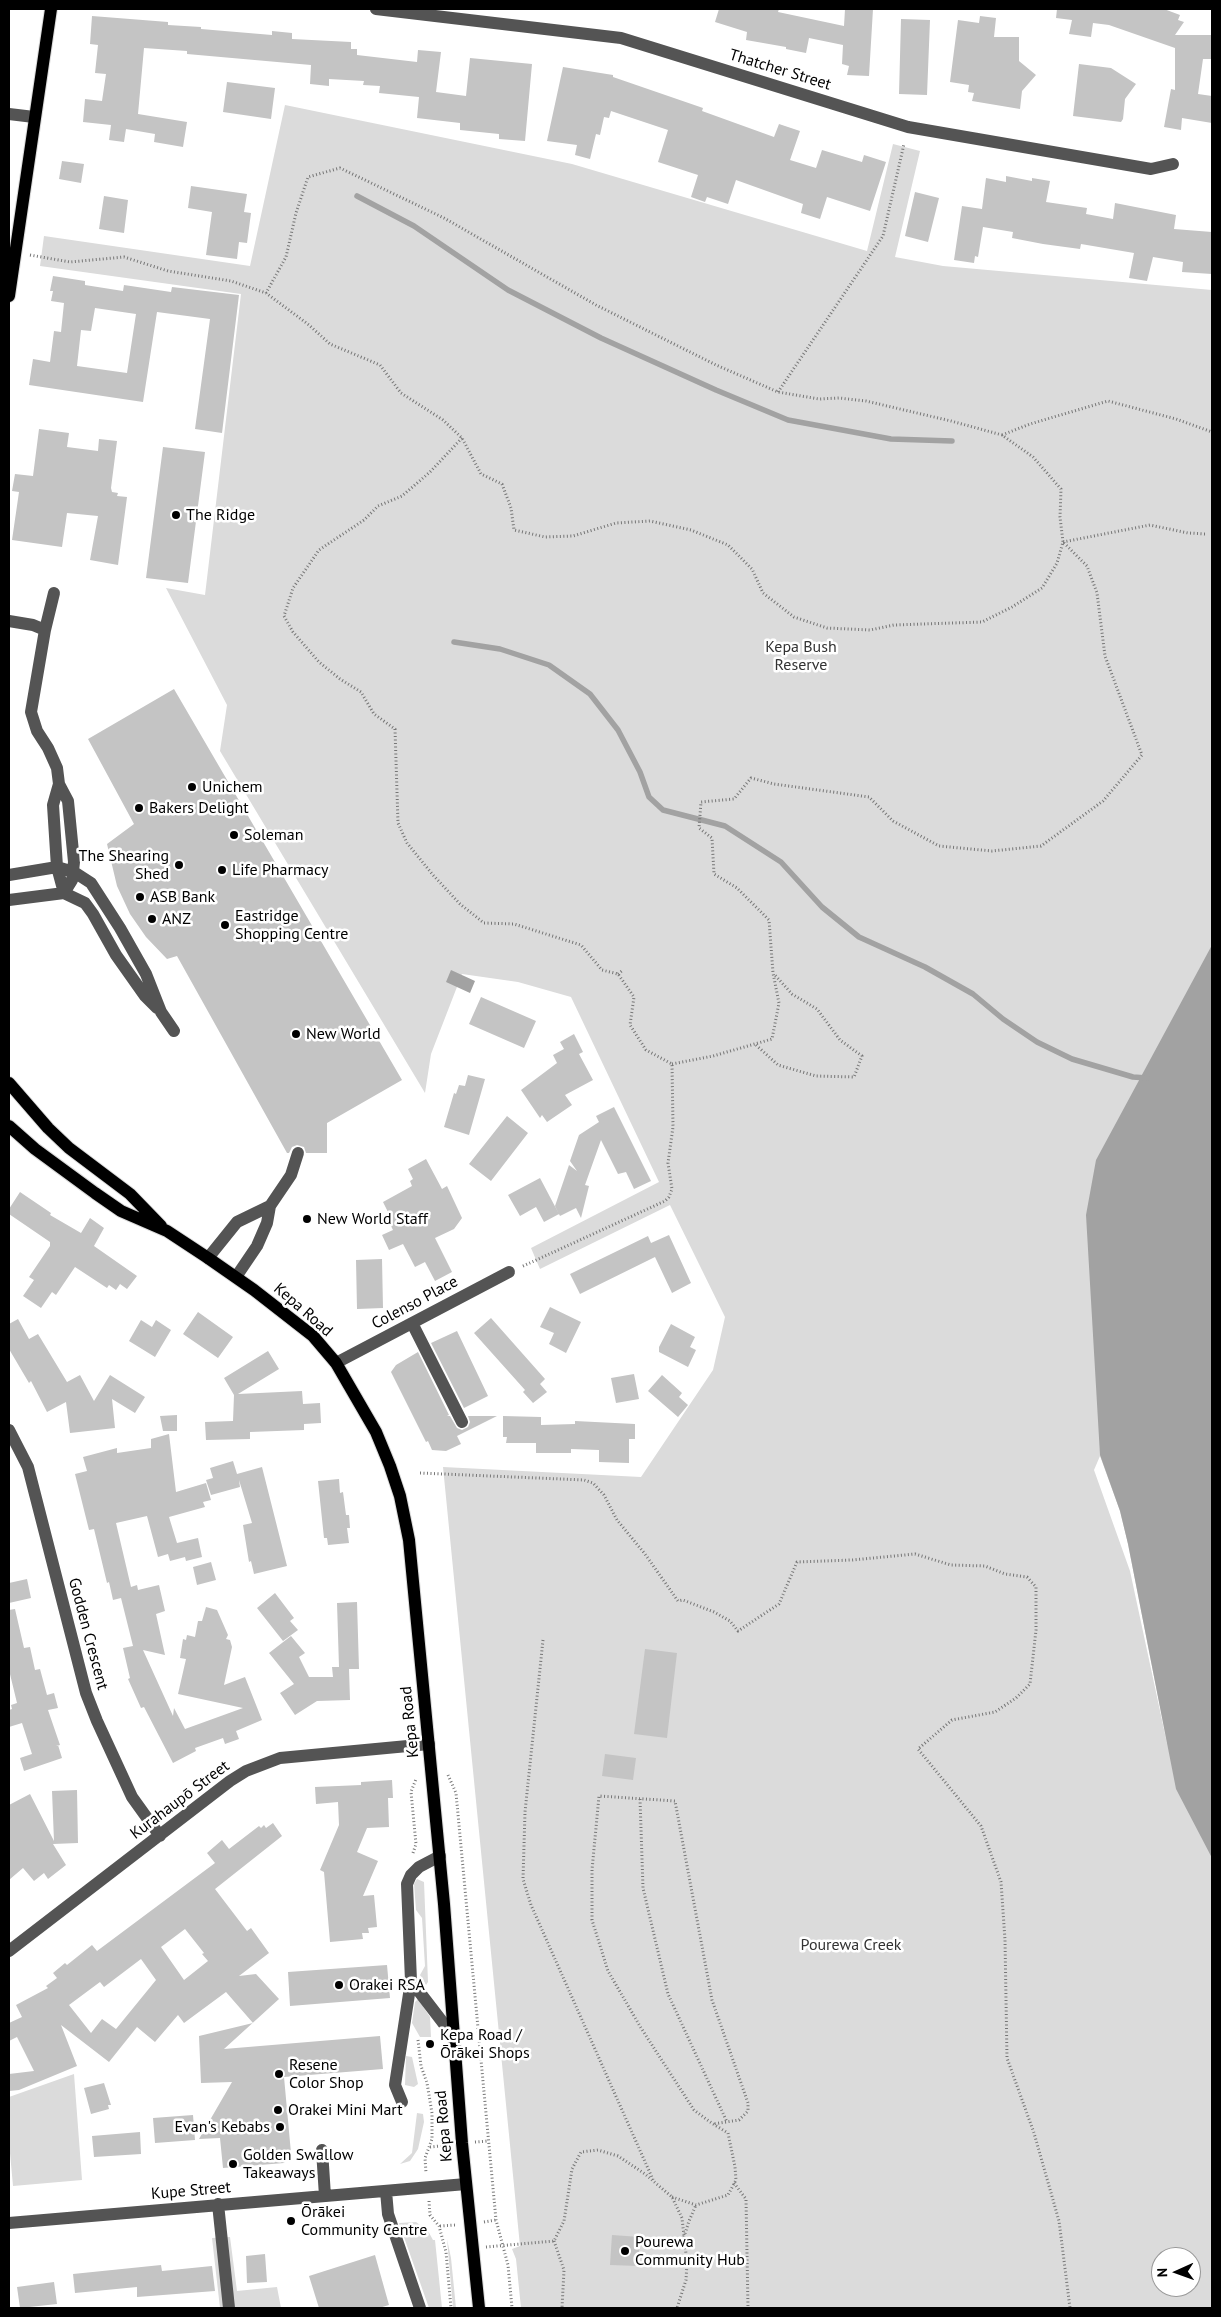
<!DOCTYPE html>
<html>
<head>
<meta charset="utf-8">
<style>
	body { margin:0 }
	#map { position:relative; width:1221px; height:2317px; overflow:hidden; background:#fff; font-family:"PT Sans",sans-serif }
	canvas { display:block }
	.frame { position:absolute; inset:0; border:10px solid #000; pointer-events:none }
	.north { position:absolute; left:1151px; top:2247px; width:50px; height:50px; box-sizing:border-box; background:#fff; border:1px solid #999; border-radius:50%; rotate:268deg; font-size:14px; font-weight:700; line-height:20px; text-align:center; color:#000 }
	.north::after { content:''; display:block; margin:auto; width:18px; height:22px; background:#000; clip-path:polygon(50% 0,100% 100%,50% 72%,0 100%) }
</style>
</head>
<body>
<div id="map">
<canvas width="1221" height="2317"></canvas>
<div class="frame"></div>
<div class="north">N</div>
</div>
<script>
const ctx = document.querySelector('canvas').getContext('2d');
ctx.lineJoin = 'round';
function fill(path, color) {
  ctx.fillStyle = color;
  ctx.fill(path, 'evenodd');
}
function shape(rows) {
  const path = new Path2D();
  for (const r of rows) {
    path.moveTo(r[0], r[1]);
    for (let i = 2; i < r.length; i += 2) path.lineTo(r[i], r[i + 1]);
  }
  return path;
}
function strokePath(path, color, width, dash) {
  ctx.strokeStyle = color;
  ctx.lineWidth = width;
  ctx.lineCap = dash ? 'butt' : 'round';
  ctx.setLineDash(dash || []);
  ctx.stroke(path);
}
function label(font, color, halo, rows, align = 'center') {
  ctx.font = font + ' "PT Sans",sans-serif';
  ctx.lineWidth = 5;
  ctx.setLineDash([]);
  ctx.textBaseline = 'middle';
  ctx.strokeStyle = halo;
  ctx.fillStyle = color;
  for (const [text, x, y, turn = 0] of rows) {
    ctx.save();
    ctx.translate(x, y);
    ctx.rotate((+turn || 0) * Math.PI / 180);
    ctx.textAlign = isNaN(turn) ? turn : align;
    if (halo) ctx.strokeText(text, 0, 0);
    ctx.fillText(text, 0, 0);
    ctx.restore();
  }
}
fill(shape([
	[285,105,572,164,867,251,893,144,920,151,895,257,943,266,1212,290,1212,2308,521,2308,516,2259,512,2249,520,2246,443,1467,641,1477,713,1370,725,1317,670,1205,540,1269,531,1248,659,1182,571,997,518,982,462,974,431,1054,425,1093,220,751,227,705,166,588,205,595,241,294,40,266,44,236,250,266],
	[1100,1456,1120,1511,1128,1544,1168,1748,1130,1571,1094,1470],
	[1161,2257,1191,2257,1191,2287,1161,2287],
	[417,1879,424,1882,428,1982,426,1985,420,1975,425,1966,422,1918,416,1910,414,1884],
	[418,1999,430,2017,431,2037,420,2037,412,2023,415,2002],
	[406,2056,412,2057,418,2084,414,2087,405,2085],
	[74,2074,82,2180,13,2186,9,2142,9,2097],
	[417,2113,423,2114,424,2122,418,2149,410,2161,400,2164,412,2153],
	[416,2222,428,2231,433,2240,435,2240,442,2308,429,2308,399,2223],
	[230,2237,237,2291,277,2287,281,2308,220,2308,212,2238],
	[447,2239,451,2258,456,2308,453,2308]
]), '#dbdbdb');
fill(shape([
	[1212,945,1212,1858,1176,1789,1128,1544,1120,1511,1100,1455,1086,1215,1096,1160],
	[451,970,475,981,470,993,446,982]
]), '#a2a2a2');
strokePath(shape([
	[357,196,414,226,508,290,601,338,716,390,788,420,891,439,952,441],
	[454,642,500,649,549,665,590,694,618,730,640,772,649,797,663,810,725,826,781,862,822,907,859,937,925,967,973,994,1003,1019,1037,1042,1072,1059,1133,1077,1147,1078]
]), '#a2a2a2', 5.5);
fill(shape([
	[719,9,779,9,778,12,844,26,845,9,873,9,869,76,847,75,849,66,842,64,843,45,809,38,806,53,786,49,786,47,746,40,747,32,715,22],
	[1057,9,1164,9,1180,15,1178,20,1184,22,1175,35,1212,35,1212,59,1203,59,1198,94,1212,96,1212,123,1182,118,1181,130,1164,127,1171,89,1175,90,1175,48,1109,25,1093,23,1091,37,1069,34,1072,20,1056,18],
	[92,16,168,22,168,25,201,27,201,29,272,35,272,31,292,33,292,39,351,42,351,49,357,49,357,55,417,62,418,50,441,52,436,92,466,96,470,58,532,64,525,141,499,139,499,134,460,130,460,123,417,118,419,97,379,93,380,86,363,85,364,81,329,79,329,86,310,84,311,65,187,54,187,51,144,48,138,114,187,122,183,147,154,142,155,134,126,129,124,142,109,140,111,125,83,122,85,99,102,101,106,74,95,73,98,45,90,44],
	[980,16,996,18,994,37,1019,37,1019,61,1036,75,1022,91,1020,109,972,101,974,93,968,92,969,85,950,82,958,20,979,23],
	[901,19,930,20,927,95,899,94],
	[1079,64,1111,68,1136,84,1125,99,1123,119,1121,122,1073,116],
	[563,67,613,75,613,77,703,108,702,111,774,137,779,124,800,131,790,160,816,168,822,150,862,162,864,155,886,162,870,211,827,197,820,219,801,213,803,204,736,180,728,204,707,197,705,202,691,197,698,175,658,162,668,130,611,111,609,118,604,117,600,135,596,134,590,159,575,155,577,145,547,141],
	[227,82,275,88,271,119,223,112],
	[62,161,84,164,81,183,59,179],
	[1006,176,1032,181,1032,178,1050,181,1046,202,1087,208,1086,214,1113,219,1115,203,1176,215,1174,229,1212,232,1212,274,1182,272,1183,262,1153,257,1147,281,1129,278,1134,253,1081,244,1080,249,1043,244,1012,238,1013,232,983,227,978,257,975,256,974,263,954,260,962,206,982,209,986,178,1006,182],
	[191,186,247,194,244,212,251,213,247,243,239,242,237,259,206,255,212,212,188,208],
	[915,192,939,198,928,242,905,236],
	[104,196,128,200,124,233,99,229],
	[53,276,85,281,85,285,123,291,124,285,171,292,172,287,239,295,222,433,195,429,210,319,157,312,143,402,29,385,33,359,50,362,54,331,61,332,64,303,51,301,53,291,50,291],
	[95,308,136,314,127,373,77,366,81,330,91,331],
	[39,429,69,433,67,447,98,451,99,439,117,441,111,488,112,492,118,493,117,496,127,497,118,565,90,560,98,516,67,513,62,547,12,540,19,492,12,491,15,474,33,476],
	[163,447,205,452,188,583,146,578],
	[174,689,402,1080,327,1123,327,1153,306,1153,304,1147,297,1145,292,1147,289,1153,287,1153,177,956,167,959,146,937,130,914,117,886,107,844,134,824,88,739],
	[481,997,536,1021,524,1048,469,1024],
	[574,1034,583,1052,579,1054,593,1080,565,1095,572,1105,547,1122,542,1115,540,1118,521,1090,557,1063,553,1055,564,1049,560,1042],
	[468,1075,485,1079,469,1135,444,1127,454,1093,456,1094,459,1085,465,1086],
	[614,1107,651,1181,634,1189,626,1172,618,1174,601,1140,585,1185,589,1186,581,1218,576,1208,560,1216,555,1206,569,1165,577,1171,570,1161,579,1135,599,1122,596,1116],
	[507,1116,528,1133,491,1181,469,1164],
	[426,1159,442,1189,447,1186,462,1218,454,1229,435,1238,452,1272,435,1281,425,1262,415,1267,403,1244,389,1250,382,1235,393,1230,386,1216,389,1214,383,1202,412,1186,410,1181,413,1179,408,1169],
	[540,1178,559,1214,544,1222,536,1207,520,1216,508,1195],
	[20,1192,51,1213,50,1215,81,1233,90,1218,104,1228,94,1246,137,1276,127,1289,120,1284,116,1290,109,1285,107,1288,75,1267,56,1295,52,1292,41,1308,23,1296,34,1280,29,1277,50,1246,50,1242,9,1214,9,1209],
	[669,1235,691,1283,672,1293,655,1257,580,1294,570,1274,648,1236,651,1243],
	[382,1259,383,1308,357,1309,356,1260],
	[550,1307,581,1322,566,1353,549,1344,554,1333,540,1327],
	[198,1312,233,1337,218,1358,183,1334],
	[491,1318,545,1379,540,1384,547,1392,533,1403,523,1392,525,1390,474,1333],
	[18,1319,29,1339,38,1334,67,1382,80,1375,94,1401,110,1375,145,1397,135,1413,112,1399,115,1428,70,1433,66,1402,47,1412,31,1381,29,1383,9,1349,9,1324],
	[141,1320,152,1327,156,1320,171,1330,155,1357,129,1341],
	[671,1324,695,1337,690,1347,696,1350,688,1367,659,1352,659,1347],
	[457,1331,488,1396,464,1408,431,1343],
	[268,1351,279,1369,238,1394,302,1391,303,1404,320,1403,321,1423,304,1424,304,1430,250,1432,250,1439,206,1440,205,1422,233,1421,234,1395,224,1378],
	[418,1352,449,1415,447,1416,450,1416,457,1428,462,1430,468,1427,470,1422,468,1416,497,1416,457,1436,461,1444,446,1451,432,1450,428,1441,426,1442,391,1372,396,1365],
	[634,1374,639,1399,616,1403,611,1378],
	[662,1375,682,1393,679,1397,688,1405,678,1417,648,1391],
	[177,1415,177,1431,163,1431,160,1416],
	[503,1416,541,1417,541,1425,575,1424,575,1421,635,1424,635,1439,629,1439,629,1463,599,1462,599,1450,571,1449,571,1453,536,1453,536,1443,506,1443,507,1437,503,1437],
	[169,1434,176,1492,206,1483,211,1500,203,1502,205,1507,169,1517,177,1543,198,1538,202,1557,186,1561,185,1557,170,1561,168,1554,158,1557,147,1516,116,1523,131,1587,137,1585,138,1590,159,1585,165,1611,156,1614,165,1655,143,1650,173,1716,174,1708,185,1729,243,1708,178,1694,186,1659,180,1658,183,1639,186,1640,187,1635,195,1637,198,1621,202,1621,206,1607,217,1610,228,1635,226,1639,230,1640,232,1647,224,1685,245,1677,262,1720,236,1731,239,1739,225,1744,223,1738,195,1748,196,1751,173,1763,144,1707,141,1708,128,1679,130,1678,123,1648,133,1646,121,1598,113,1600,109,1582,107,1583,94,1529,89,1530,75,1474,87,1471,83,1457,117,1448,117,1453,151,1448,151,1439],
	[233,1461,237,1474,262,1467,287,1566,254,1574,251,1561,249,1562,243,1525,252,1523,239,1480,240,1487,211,1495,206,1480,213,1478,210,1468],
	[339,1479,340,1493,343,1492,346,1515,349,1515,350,1528,347,1528,349,1543,328,1545,327,1538,324,1538,318,1481],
	[211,1562,216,1580,197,1585,193,1567],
	[27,1579,31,1598,9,1603,9,1583],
	[275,1593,294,1618,290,1621,298,1630,283,1641,257,1608],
	[357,1602,359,1669,349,1669,350,1700,317,1701,295,1715,280,1693,294,1684,269,1653,291,1636,305,1653,299,1657,309,1677,333,1677,332,1667,339,1667,337,1603],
	[15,1609,24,1648,30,1647,35,1670,40,1669,47,1695,54,1693,58,1708,48,1710,60,1745,56,1746,58,1745,62,1758,24,1771,20,1758,32,1754,22,1723,9,1727,9,1710,12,1709,11,1705,17,1703,9,1670,9,1610],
	[645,1649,677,1653,667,1738,634,1734],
	[605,1754,636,1758,633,1780,602,1776],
	[392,1780,393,1798,388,1798,389,1827,367,1828,357,1852,378,1861,363,1896,374,1895,377,1927,368,1928,369,1933,362,1933,363,1939,330,1942,324,1872,320,1870,339,1825,338,1802,316,1804,315,1787,361,1785,361,1782],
	[77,1790,78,1843,53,1844,66,1865,48,1879,44,1873,34,1881,23,1868,9,1880,9,1805,30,1794,54,1841,52,1791],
	[273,1823,282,1836,215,1889,247,1931,251,1928,269,1953,239,1976,256,1974,279,1999,224,2049,380,2036,383,2069,284,2077,291,2153,284,2163,223,2168,220,2138,199,2139,232,2082,201,2083,199,2036,253,2023,226,1992,184,2023,178,2015,155,2042,137,2027,109,2062,61,2025,77,2066,19,2090,9,2091,9,2074,34,2071,17,2037,9,2041,9,2023,22,2017,16,2005,48,1988,46,1986,57,1978,53,1973,65,1963,67,1965,92,1945,97,1951,215,1863,207,1853,222,1840,229,1849,259,1826,261,1828,264,1825,266,1828],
	[185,1929,204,1953,202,1954,208,1961,184,1980,161,1947],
	[141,1959,156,1980,116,2029,102,2019,91,2033,69,2005,100,1982,104,1987],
	[387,1965,390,1998,290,2006,288,1972],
	[104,2083,111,2105,108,2105,109,2109,91,2114,84,2088],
	[193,2115,195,2140,155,2143,153,2118],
	[140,2132,141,2154,94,2157,92,2136],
	[612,2235,640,2237,638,2266,610,2265],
	[265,2254,267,2282,247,2283,246,2256],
	[375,2255,389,2305,379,2308,319,2308,309,2276],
	[161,2265,162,2271,212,2266,215,2291,137,2297,137,2287,75,2293,73,2274],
	[54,2282,57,2304,20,2308,17,2287]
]), '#c4c4c4');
const major = shape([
	[9,296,51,9],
	[9,1083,48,1128,69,1148,130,1194,161,1226],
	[9,1126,35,1149,95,1193,121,1211,167,1231,208,1258,254,1290,313,1336,336,1363,376,1432,390,1466,400,1496,409,1540,444,1904,462,2143,479,2308]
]);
strokePath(major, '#dbdbdb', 14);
strokePath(shape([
	[30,255,70,262,124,257,168,271,231,281,266,293,309,325,330,344,380,365,401,393,443,420,462,438,481,474,502,484,511,508,514,530,545,537,573,536,616,523,650,521,691,530,728,545,752,569,763,593,794,617,827,628,870,630,894,625,982,622,1012,607,1042,588,1057,563,1063,542,1060,517,1061,489,1033,457,1002,435,951,421,866,401,839,398,819,399,778,392,716,365,596,305,444,218,340,168,308,177,296,213,286,257,266,293],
	[778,392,883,236,904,144],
	[1002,435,1030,424,1108,401,1176,419,1212,432],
	[462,438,430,472,402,496,378,506,364,520,319,550,293,588,284,616,293,632,319,662,340,679,361,692,374,714,395,729,398,823,407,843,433,875,460,904,484,923,514,924,581,945,602,970,618,974,634,997,630,1025,646,1050,672,1064,673,1127,668,1163,672,1189,669,1197,665,1201,521,1267],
	[1063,542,1150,525,1188,533,1206,534],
	[618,974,623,970],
	[756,1045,778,1065,816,1076,854,1077,862,1056,840,1040,817,1009,792,994,774,974],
	[672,1064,713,1056,772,1039,779,1003,773,973,769,920,737,888,714,874,712,838,699,828,701,802,734,799,751,778,774,784,869,797,893,821,939,846,992,851,1041,846,1103,801,1142,755,1105,656,1097,593,1087,566,1063,542],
	[420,1473,584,1480,593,1483,604,1495,617,1520,645,1554,678,1601,683,1600,714,1612,730,1621,738,1631,779,1604,797,1562,852,1560,915,1554,951,1565,985,1566,1005,1574,1027,1577,1036,1587,1036,1630,1030,1684,1016,1698,995,1712,952,1720,918,1749,981,1826,1001,1882,1005,1940,1007,2058,1034,2133,1059,2221,1070,2308],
	[543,1640,525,1812,523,1879,531,1905,654,2182],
	[448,1775,456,1793,496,2220,508,2265,512,2308],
	[640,1799,643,1888,668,1994,727,2122],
	[413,1853,416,1844,411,1792,416,1779],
	[418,2040,421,2066,427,2083,432,2113,432,2139,425,2158,426,2173],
	[475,2142,488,2141],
	[430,2147,449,2145],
	[734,2183,746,2199,748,2308],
	[672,2197,696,2205,728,2195,736,2180,735,2167,728,2133,713,2124,706,2119,694,2110,641,2028,608,1971,592,1920,592,1870,599,1796,675,1801,712,2000,748,2103,748,2111,739,2120,713,2124],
	[429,2201,430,2215,439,2226,446,2252,451,2308],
	[484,2222,496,2220],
	[440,2226,456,2225],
	[684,2237,689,2221,696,2205],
	[554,2241,564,2270,562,2308],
	[486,2247,554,2241,564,2221,572,2169,581,2152,598,2150,618,2156,645,2174,672,2197,682,2218,687,2263,686,2280,677,2308]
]), '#767676', 3, [1, 2.5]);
strokePath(shape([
	[376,9,621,38,908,127,1151,169,1173,164],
	[9,114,34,117],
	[54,593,45,630,31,712,37,731,48,748,57,768,59,784,53,805,57,867,64,893],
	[9,621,33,625,45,630],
	[59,784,68,801,74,862,72,880,64,893],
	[9,875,57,867,74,872,91,883,120,928,146,974,161,1012,174,1031],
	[9,900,64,893,85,903,93,914,116,955,145,996,157,1008],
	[270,1206,291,1175,298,1153],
	[208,1258,237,1222,270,1206,267,1223,257,1246,236,1277],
	[412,1323,462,1422],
	[336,1363,509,1272],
	[9,1430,28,1467,86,1693,97,1721,132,1797,160,1836],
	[9,1951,230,1781,246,1771,280,1758,429,1744],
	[411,1981,454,2037],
	[402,2102,395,2085,411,1981,407,1884,411,1875,419,1867,440,1856],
	[322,2150,325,2196],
	[386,2191,388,2214,420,2308],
	[218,2204,229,2308],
	[9,2223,466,2184]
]), '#545454', 12);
strokePath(major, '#000', 12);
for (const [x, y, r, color] of [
	[176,515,5,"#000"],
	[192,787,5,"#000"],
	[139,808,5,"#000"],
	[234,835,5,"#000"],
	[179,865,5,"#000"],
	[222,870,5,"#000"],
	[140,897,5,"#000"],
	[152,919,5,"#000"],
	[225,925,5,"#000"],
	[296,1034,5,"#000"],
	[307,1219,5,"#000"],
	[339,1985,5,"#000"],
	[430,2044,5,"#000"],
	[279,2074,5,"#000"],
	[278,2110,5,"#000"],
	[280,2127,5,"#000"],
	[233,2164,5,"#000"],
	[291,2221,5,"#000"],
	[625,2251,5,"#000"]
]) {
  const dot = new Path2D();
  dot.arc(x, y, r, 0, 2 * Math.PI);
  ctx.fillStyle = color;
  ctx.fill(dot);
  strokePath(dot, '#fff', 2);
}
label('16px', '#000', '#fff', [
	["Thatcher Street",780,70,17],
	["Colenso Place",415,1303,-28],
	["Kepa Road",303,1310,41],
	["Godden Crescent",88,1634,75],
	["Kepa Road",410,1722,-96],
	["Kurahaupō Street",180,1800,-37],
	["Kepa Road",444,2126,-95],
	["Kupe Street",191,2191,-5]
]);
label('16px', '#000', '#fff', [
	["The Ridge",186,515],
	["Unichem",202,787],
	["Bakers Delight",149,808],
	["Soleman",244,835],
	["The Shearing",169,856,"right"],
	["Shed",169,874,"right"],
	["Life Pharmacy",232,870],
	["ASB Bank",150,897],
	["Eastridge",235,916],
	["Shopping Centre",235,934],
	["ANZ",162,919],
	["New World",306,1034],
	["New World Staff",317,1219],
	["Orakei RSA",349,1985],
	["Kepa Road /",440,2035],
	["Ōrākei Shops",440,2053],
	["Resene",289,2065],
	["Color Shop",289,2083],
	["Orakei Mini Mart",288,2110],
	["Evan's Kebabs",270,2127,"right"],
	["Golden Swallow",243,2155],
	["Takeaways",243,2173],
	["Ōrākei",301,2212],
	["Community Centre",301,2230],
	["Pourewa",635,2242],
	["Community Hub",635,2260]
], 'left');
label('16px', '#323232', '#fff', [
	["Kepa Bush",801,647],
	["Reserve",801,665],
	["Pourewa Creek",851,1945]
]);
</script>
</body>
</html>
